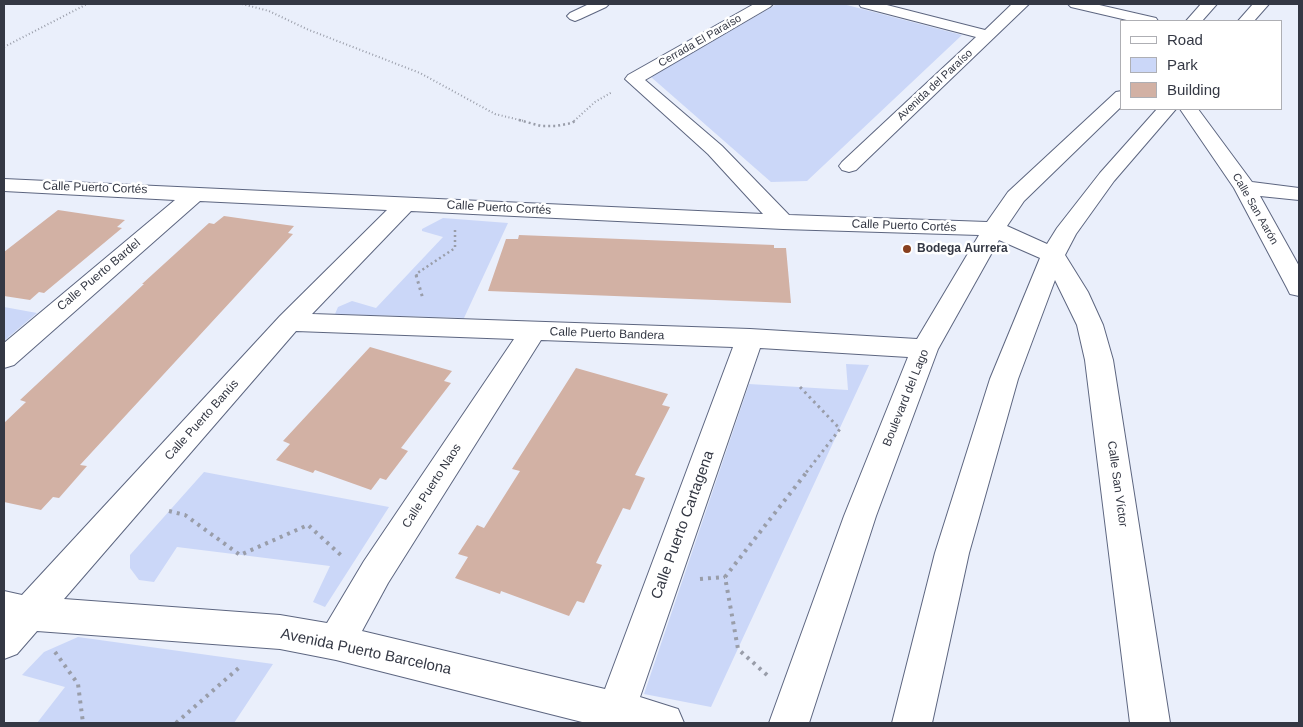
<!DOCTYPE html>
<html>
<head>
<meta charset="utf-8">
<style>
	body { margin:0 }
	#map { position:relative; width:1303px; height:727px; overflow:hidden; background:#eaeffb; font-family:Helvetica,sans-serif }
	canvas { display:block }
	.frame { position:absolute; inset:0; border:5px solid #343844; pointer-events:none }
	.legend { position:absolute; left:1120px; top:20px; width:162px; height:90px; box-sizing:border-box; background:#fff; border:1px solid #aeafb4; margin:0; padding:6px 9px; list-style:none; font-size:15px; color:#343844 }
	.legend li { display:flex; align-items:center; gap:10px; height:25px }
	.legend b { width:25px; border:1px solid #aeafb4 }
</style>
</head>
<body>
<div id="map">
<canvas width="1303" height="727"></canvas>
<div class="frame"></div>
<ul class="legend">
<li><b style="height:6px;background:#fff"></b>Road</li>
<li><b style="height:14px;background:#cbd7f8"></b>Park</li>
<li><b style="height:14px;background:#d2b1a4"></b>Building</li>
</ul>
</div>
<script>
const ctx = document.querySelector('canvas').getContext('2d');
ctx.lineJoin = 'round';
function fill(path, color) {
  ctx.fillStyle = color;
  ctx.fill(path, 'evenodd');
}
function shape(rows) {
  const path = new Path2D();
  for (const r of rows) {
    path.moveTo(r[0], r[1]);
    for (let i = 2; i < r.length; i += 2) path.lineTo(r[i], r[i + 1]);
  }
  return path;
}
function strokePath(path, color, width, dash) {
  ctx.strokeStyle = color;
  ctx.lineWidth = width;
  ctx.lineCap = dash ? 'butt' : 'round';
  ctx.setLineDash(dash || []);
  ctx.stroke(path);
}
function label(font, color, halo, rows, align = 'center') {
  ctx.font = font + ' Helvetica,sans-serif';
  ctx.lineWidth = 5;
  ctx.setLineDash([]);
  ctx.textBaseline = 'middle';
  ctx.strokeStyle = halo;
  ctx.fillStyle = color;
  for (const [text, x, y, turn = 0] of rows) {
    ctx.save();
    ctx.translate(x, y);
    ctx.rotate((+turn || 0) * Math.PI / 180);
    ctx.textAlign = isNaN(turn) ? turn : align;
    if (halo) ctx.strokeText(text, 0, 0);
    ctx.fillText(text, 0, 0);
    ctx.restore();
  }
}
fill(shape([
	[777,4,843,4,962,35,807,181,771,182,651,77],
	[443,218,508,223,464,318,335,314,338,307,352,301,376,308,443,237,422,231,422,229],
	[4,307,37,313,5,340],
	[846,364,869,365,711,707,644,694,749,384,848,390],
	[204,472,389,507,325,607,313,602,330,566,177,547,154,582,139,580,130,568,130,555],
	[78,637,273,664,234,723,37,723,65,687,22,675,44,652]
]), '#cbd7f8');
fill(shape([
	[58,210,125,220,117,227,122,228,44,293,39,292,30,300,4,296,4,252],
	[224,216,294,226,288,233,293,234,80,465,87,466,59,498,53,497,41,510,4,502,4,423,26,402,20,400,144,284,142,284,209,223,214,224],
	[519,235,774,245,774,248,786,248,791,303,488,291,506,239,518,239],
	[370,347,452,371,444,381,451,383,401,448,408,451,386,480,380,478,371,490,315,470,313,473,276,460,290,444,283,441],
	[576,368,668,394,662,405,670,407,635,475,645,478,630,510,623,508,596,563,602,565,584,603,577,601,569,616,501,591,500,594,455,578,468,557,458,554,477,525,484,528,520,471,512,469]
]), '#d2b1a4');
const minor = shape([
	[589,4,609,4,606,7,580,19,575,21,570,19,567,16,570,13,589,4],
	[754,4,773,4,770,7,645,80,722,146,789,215,987,222,1008,192,1116,92,1122,91,1122,106,1024,201,1007,226,1047,244,1057,228,1100,173,1157,109,1176,109,1114,181,1076,234,1065,255,1088,292,1103,325,1113,360,1170,723,1130,723,1085,360,1077,325,1055,280,1018,379,969,553,932,723,892,723,935,553,990,379,1040,258,999,240,938,349,876,516,809,723,769,723,844,516,908,357,760,348,640,697,678,709,684,723,586,723,336,660,280,649,37,631,17,654,4,659,4,591,22,595,280,316,387,210,200,201,14,365,4,368,4,343,175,200,4,191,4,179,763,214,708,154,625,79,628,75,754,4],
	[411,211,783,229,979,235,917,339,750,329,312,314,411,211],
	[296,331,514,339,364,561,327,623,280,615,64,599,296,331],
	[541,340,733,347,605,689,362,631,388,583,541,340],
	[859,4,883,4,985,30,1012,4,1029,4,856,170,849,172,842,170,839,166,842,162,976,37,861,7,859,4],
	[1068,4,1095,4,1156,18,1158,21,1131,21,1071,7,1068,4],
	[1201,4,1217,4,1202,21,1186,21,1201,4],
	[1253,4,1269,4,1254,21,1238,21,1253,4],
	[1180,109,1198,109,1252,182,1299,188,1299,200,1260,196,1299,266,1299,296,1290,294,1287,288,1234,188,1180,109]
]);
strokePath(minor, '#5d6680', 2);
strokePath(shape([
	[242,4,269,11,309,30,420,73,495,114,524,121],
	[4,47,87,4],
	[574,121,595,102,612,92]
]), '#999da9', 2, [1, 2.5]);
strokePath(shape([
	[519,120,541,126,556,126,572,123,576,120],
	[417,276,416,274,455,248,455,230]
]), '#999da9', 2.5, [2, 3]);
strokePath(shape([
	[416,275,423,299],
	[800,387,840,429,805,474]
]), '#999da9', 3, [2.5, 4]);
strokePath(shape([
	[169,511,185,515,240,555,308,525,344,558],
	[700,579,725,577],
	[55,652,78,684,83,723],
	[767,675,738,649,725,577,806,473],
	[176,723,241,666]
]), '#999da9', 4, [3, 5]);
fill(minor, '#fff');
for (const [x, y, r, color] of [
	[907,249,5,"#88401f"]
]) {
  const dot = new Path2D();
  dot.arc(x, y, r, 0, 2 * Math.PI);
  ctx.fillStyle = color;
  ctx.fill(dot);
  strokePath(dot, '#fff', 2);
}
label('11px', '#343844', '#fff', [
	["Cerrada El Paraíso",700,41,-30],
	["Avenida del Paraíso",935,85,-43],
	["Calle San Aarón",1255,209,60]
]);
label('12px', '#343844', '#fff', [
	["Calle Puerto Cortés",95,188,2],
	["Calle Puerto Cortés",499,208,3],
	["Calle Puerto Cortés",904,226,2],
	["Calle Puerto Bardel",99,275,-40],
	["Calle Puerto Bandera",607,334,2],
	["Boulevard del Lago",906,398,-68],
	["Calle Puerto Banús",202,420,-48],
	["Calle San Víctor",1117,484,82],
	["Calle Puerto Naos",432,486,-57]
]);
label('bold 12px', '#343844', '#fff', [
	["Bodega Aurrera",917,249]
], 'left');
label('15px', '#343844', '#fff', [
	["Calle Puerto Cartagena",683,525,-70],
	["Avenida Puerto Barcelona",366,652,12]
]);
</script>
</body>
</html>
